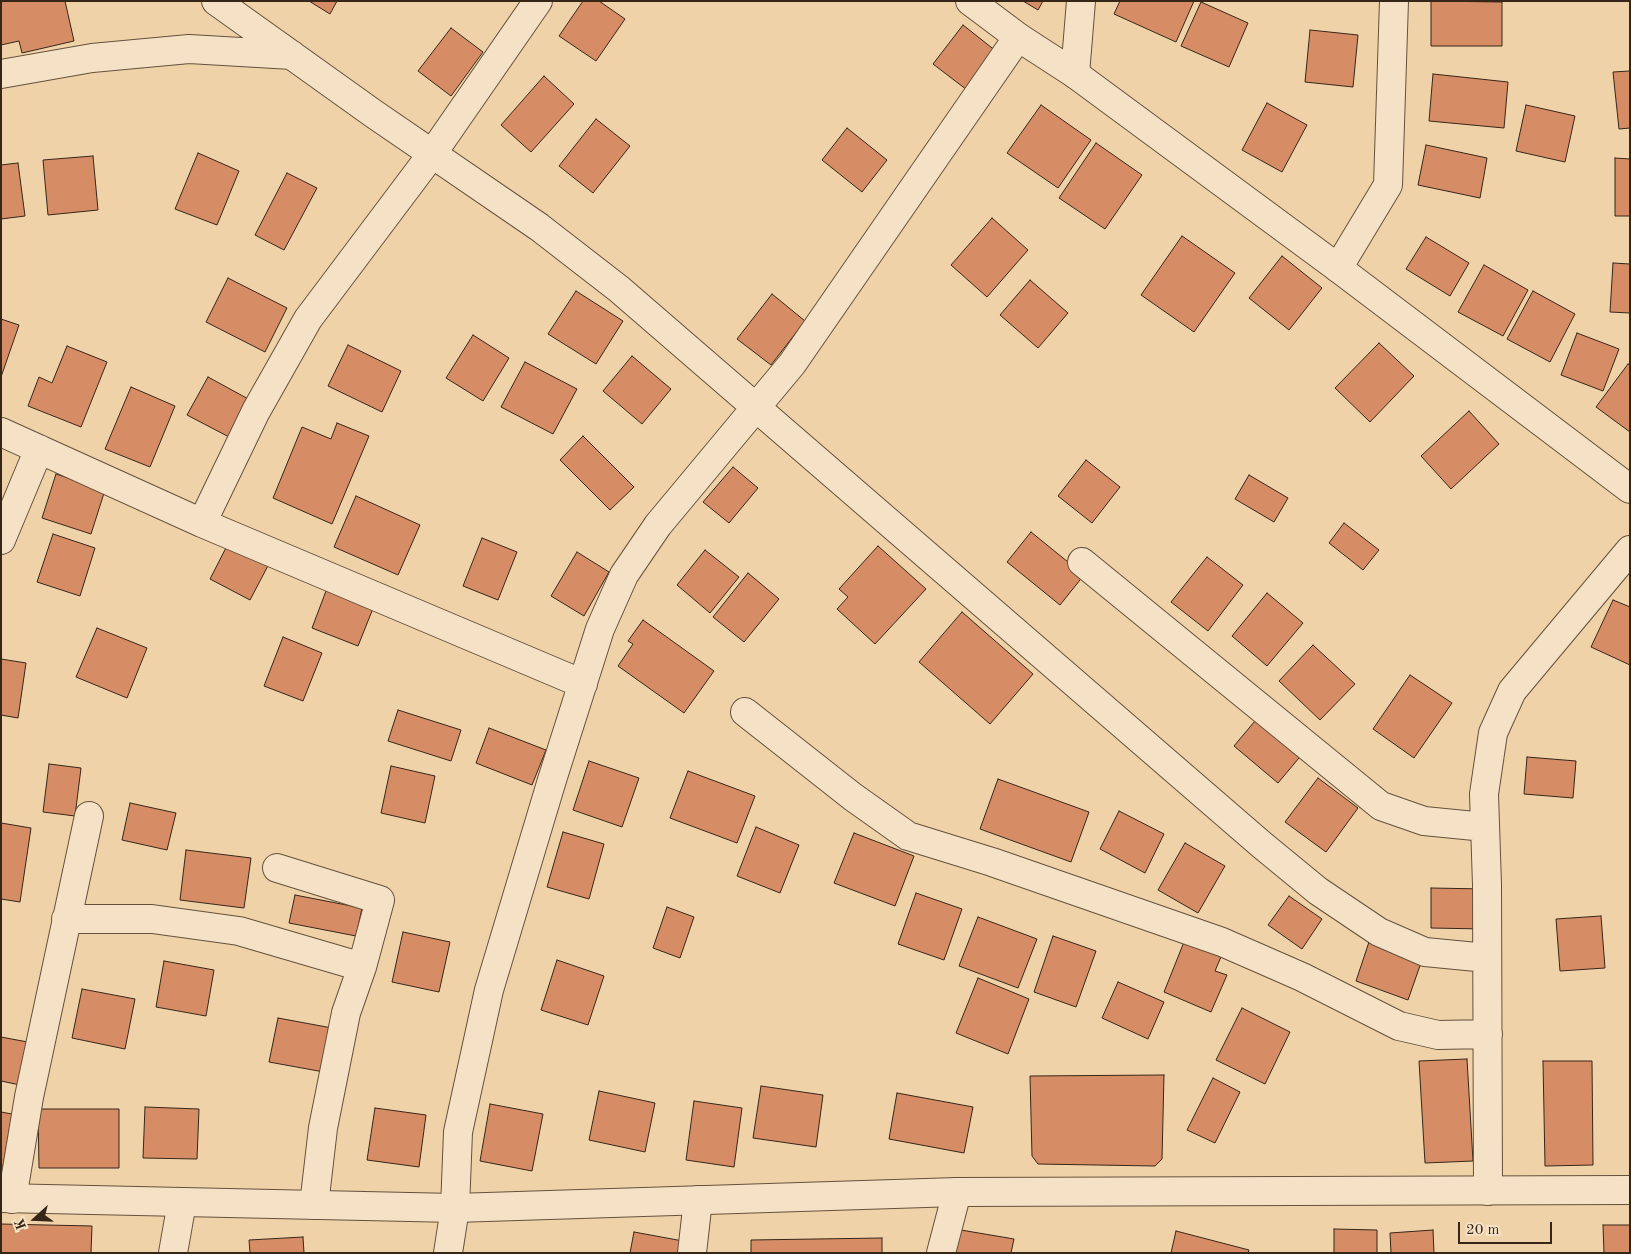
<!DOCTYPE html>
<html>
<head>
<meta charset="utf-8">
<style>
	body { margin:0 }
	#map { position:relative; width:1631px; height:1254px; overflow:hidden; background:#efd2a8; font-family:"Old Standard TT",serif }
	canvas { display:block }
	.frame { position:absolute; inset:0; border:2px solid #362618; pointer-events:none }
	.north { position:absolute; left:10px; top:1194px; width:50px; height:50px; -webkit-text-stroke:4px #f5e2c6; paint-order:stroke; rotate:250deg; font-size:14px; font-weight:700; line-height:20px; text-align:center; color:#362618 }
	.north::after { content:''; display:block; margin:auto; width:18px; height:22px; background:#362618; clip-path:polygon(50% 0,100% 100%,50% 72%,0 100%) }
	.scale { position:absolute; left:1458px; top:1222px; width:94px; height:22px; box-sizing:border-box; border:2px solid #362618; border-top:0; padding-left:6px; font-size:15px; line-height:18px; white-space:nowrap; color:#362618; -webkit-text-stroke:4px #f5e2c6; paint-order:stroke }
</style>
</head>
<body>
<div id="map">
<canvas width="1631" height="1254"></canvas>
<div class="frame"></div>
<div class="north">K</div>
<div class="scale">20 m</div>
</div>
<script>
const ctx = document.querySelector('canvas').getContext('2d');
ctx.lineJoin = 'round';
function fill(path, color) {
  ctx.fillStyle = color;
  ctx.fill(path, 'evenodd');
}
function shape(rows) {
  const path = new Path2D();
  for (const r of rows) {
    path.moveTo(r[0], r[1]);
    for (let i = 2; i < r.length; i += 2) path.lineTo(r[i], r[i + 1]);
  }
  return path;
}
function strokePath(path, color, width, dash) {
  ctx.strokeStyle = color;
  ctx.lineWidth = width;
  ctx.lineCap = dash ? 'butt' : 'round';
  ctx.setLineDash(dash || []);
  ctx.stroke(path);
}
const building = shape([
	[6,1,65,1,74,41,22,53,19,41,1,45,1,2,6,1],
	[309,1,337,1,330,14,309,1],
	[583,1,599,1,625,19,596,61,559,36,583,1],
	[1023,1,1043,1,1038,10,1023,1],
	[1120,1,1194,1,1176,42,1114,14,1120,1],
	[1431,1,1502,2,1502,46,1431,46,1431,1],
	[1201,2,1248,23,1229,67,1181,46,1201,2],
	[963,25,1001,55,971,93,933,64,963,25],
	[451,28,483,52,451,96,418,71,451,28],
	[1310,30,1358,35,1353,87,1305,82,1310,30],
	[1630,71,1630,128,1619,129,1613,72,1630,71],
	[1433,74,1508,82,1504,128,1429,121,1433,74],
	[544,76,574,104,531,152,501,125,544,76],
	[1267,103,1307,125,1282,172,1242,150,1267,103],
	[1041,105,1091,140,1058,188,1007,153,1041,105],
	[1526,105,1575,116,1565,162,1516,151,1526,105],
	[596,119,630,146,593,193,559,166,596,119],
	[847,128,887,160,862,192,822,160,847,128],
	[1096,143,1142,175,1105,229,1059,198,1096,143],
	[1426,145,1487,158,1480,198,1418,185,1426,145],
	[198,153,239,171,217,225,175,209,198,153],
	[93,156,98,210,48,215,43,160,93,156],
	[1615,158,1630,159,1630,216,1615,216,1615,158],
	[18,163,25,216,1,219,1,165,18,163],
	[287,173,317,188,284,250,255,235,287,173],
	[992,218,1028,250,987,297,951,265,992,218],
	[1182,236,1235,273,1194,332,1141,295,1182,236],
	[1426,237,1469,263,1450,296,1406,269,1426,237],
	[1282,256,1322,288,1289,330,1249,298,1282,256],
	[1613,263,1630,264,1630,313,1610,312,1613,263],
	[1484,265,1528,290,1503,336,1458,312,1484,265],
	[228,278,287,308,265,352,206,322,228,278],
	[1030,280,1068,313,1038,348,1000,315,1030,280],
	[576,291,623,321,596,364,548,334,576,291],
	[1533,291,1575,314,1550,362,1507,339,1533,291],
	[772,294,805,321,771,365,737,339,772,294],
	[1,319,19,325,1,377,1,319],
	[1577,333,1619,349,1603,391,1561,375,1577,333],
	[473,335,509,358,483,401,446,378,473,335],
	[1379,343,1414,376,1370,422,1335,388,1379,343],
	[348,345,401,371,382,412,328,386,348,345],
	[67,346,107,362,81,427,28,406,39,377,52,383,67,346],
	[632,356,671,389,642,424,603,391,632,356],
	[525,362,577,389,553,434,501,407,525,362],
	[1628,364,1630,365,1630,432,1596,407,1628,364],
	[208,377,252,401,231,438,187,415,208,377],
	[131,387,175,406,150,467,105,449,131,387],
	[1469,411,1499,444,1451,489,1421,456,1469,411],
	[337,423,369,436,332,524,273,498,302,427,331,439,337,423],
	[583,436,634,487,610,510,560,460,583,436],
	[1086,460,1120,487,1092,523,1058,496,1086,460],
	[733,467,758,488,729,523,703,502,733,467],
	[56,474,105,490,91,534,42,518,56,474],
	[1249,475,1288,498,1274,522,1235,499,1249,475],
	[356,496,420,525,398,575,334,547,356,496],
	[1344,523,1379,550,1363,570,1329,543,1344,523],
	[1031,532,1084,575,1060,605,1007,562,1031,532],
	[53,534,95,548,80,596,37,582,53,534],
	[231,538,271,560,250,600,210,579,231,538],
	[482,538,517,552,498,600,463,586,482,538],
	[878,546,926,589,875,644,837,609,848,597,839,589,878,546],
	[705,550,739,577,710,613,677,585,705,550],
	[577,552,609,572,584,616,551,596,577,552],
	[1207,557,1243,585,1208,631,1171,602,1207,557],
	[748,573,779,599,744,642,713,617,748,573],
	[329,583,376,601,358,646,312,628,329,583],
	[1267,593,1303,623,1267,666,1232,636,1267,593],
	[1613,600,1630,607,1630,665,1591,647,1613,600],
	[962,612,1033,674,990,724,919,662,962,612],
	[643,620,714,671,684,713,618,666,633,644,628,641,643,620],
	[97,628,147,648,127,698,76,677,97,628],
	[283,637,322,653,303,701,264,686,283,637],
	[1313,645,1355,684,1320,720,1279,681,1313,645],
	[1,659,26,663,18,718,1,715,1,659],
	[1410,675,1452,703,1414,758,1373,729,1410,675],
	[398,710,461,730,451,761,388,741,398,710],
	[1260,715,1304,752,1278,783,1234,746,1260,715],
	[489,728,546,750,532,785,476,763,489,728],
	[1527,757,1576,761,1573,798,1524,794,1527,757],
	[589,761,639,778,622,827,573,810,589,761],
	[49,764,81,768,75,816,43,812,49,764],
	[391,766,435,776,425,823,381,813,391,766],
	[688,771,755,796,737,843,670,818,688,771],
	[1318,778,1358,808,1326,852,1285,822,1318,778],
	[998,779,1089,812,1071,862,980,829,998,779],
	[130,803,176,813,167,850,122,840,130,803],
	[1119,811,1164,834,1145,873,1100,849,1119,811],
	[1,823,31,828,20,902,1,899,1,823],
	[756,827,799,845,780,893,737,876,756,827],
	[563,832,604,844,589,899,547,887,563,832],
	[854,833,914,856,895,906,834,883,854,833],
	[1185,843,1225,866,1198,913,1158,890,1185,843],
	[186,850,251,858,244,908,180,900,186,850],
	[1431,888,1485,889,1484,929,1431,928,1431,888],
	[916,893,962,909,944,960,898,944,916,893],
	[295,895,362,908,356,936,289,923,295,895],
	[1289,896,1322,919,1302,949,1268,925,1289,896],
	[667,907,694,917,680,958,653,948,667,907],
	[1601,916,1605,968,1560,971,1556,919,1601,916],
	[978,917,1037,939,1018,988,959,966,978,917],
	[403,932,450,942,439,992,392,982,403,932],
	[1053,936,1096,951,1076,1007,1034,992,1053,936],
	[1186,937,1223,952,1215,971,1227,975,1211,1012,1164,992,1186,937],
	[1370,939,1423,957,1408,1000,1356,981,1370,939],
	[557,960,604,976,588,1025,541,1010,557,960],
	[164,961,214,970,206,1016,156,1007,164,961],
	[978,978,1029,999,1008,1054,956,1033,978,978],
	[1118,982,1164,1002,1148,1039,1102,1018,1118,982],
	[82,989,135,999,125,1049,72,1038,82,989],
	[1242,1008,1290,1032,1265,1084,1216,1060,1242,1008],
	[278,1018,332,1028,324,1072,269,1062,278,1018],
	[1,1037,33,1043,25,1086,1,1081,1,1037],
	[1467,1059,1473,1161,1425,1163,1419,1061,1467,1059],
	[1543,1061,1592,1061,1593,1165,1545,1166,1543,1061],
	[1164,1075,1162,1159,1155,1166,1038,1164,1032,1156,1030,1076,1164,1075],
	[1213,1078,1240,1092,1215,1143,1187,1130,1213,1078],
	[761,1086,823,1095,816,1147,753,1138,761,1086],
	[599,1091,655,1103,645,1152,589,1140,599,1091],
	[897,1093,973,1107,964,1153,889,1139,897,1093],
	[694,1101,742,1108,734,1167,686,1160,694,1101],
	[490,1104,543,1114,532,1171,480,1161,490,1104],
	[145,1107,199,1109,197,1159,143,1158,145,1107],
	[375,1108,426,1115,419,1167,367,1160,375,1108],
	[38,1109,119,1109,119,1168,39,1168,38,1109],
	[1,1112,12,1114,3,1166,1,1165,1,1112],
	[1,1224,92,1226,91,1253,1,1253,1,1224],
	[1603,1225,1630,1225,1630,1253,1604,1253,1603,1225],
	[955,1229,1014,1239,1011,1253,951,1253,955,1229],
	[1334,1229,1377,1230,1377,1253,1334,1253,1334,1229],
	[1433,1230,1434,1253,1391,1253,1390,1233,1433,1230],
	[1176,1231,1249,1250,1248,1253,1171,1253,1176,1231],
	[634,1232,683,1241,681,1253,630,1253,634,1232],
	[303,1237,304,1253,250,1253,249,1240,303,1237],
	[882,1238,882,1253,751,1253,751,1240,882,1238]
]);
fill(building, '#d68d65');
strokePath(building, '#362618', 1);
const minor = shape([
	[216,1,374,114,539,227,619,289,1262,845,1318,891,1379,932,1425,952,1487,958],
	[1,74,92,58,189,49,292,55],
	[1075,74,1081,1],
	[1338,268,1388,185,1394,1],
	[1,432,202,523,583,684],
	[202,523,256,411,308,319,432,154,538,1],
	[1,540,39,449],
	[1082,562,1381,806,1424,821,1485,827],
	[745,712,853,797,908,836,992,862,1222,942,1302,977,1399,1026,1438,1035,1488,1034],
	[277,868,380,900,362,967,346,1013,323,1128,314,1205],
	[66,919,152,919,239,931,362,967],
	[1488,1191,1487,885,1484,794,1493,733,1512,691,1630,550],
	[12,1199,29,1097,89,816],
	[173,1253,182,1202],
	[448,1253,455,1208,458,1132,489,990,552,780,600,629,624,575,658,525,792,364,1018,37],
	[692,1253,698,1200],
	[941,1253,957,1192]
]);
const tertiary = shape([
	[970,1,1018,37,1075,74,1338,268,1630,489],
	[1,1198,455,1208,957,1192,1630,1190]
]);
strokePath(minor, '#64513c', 30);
strokePath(tertiary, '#64513c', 30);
strokePath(minor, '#f5e2c6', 28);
strokePath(tertiary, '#f5e2c6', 28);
</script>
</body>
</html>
